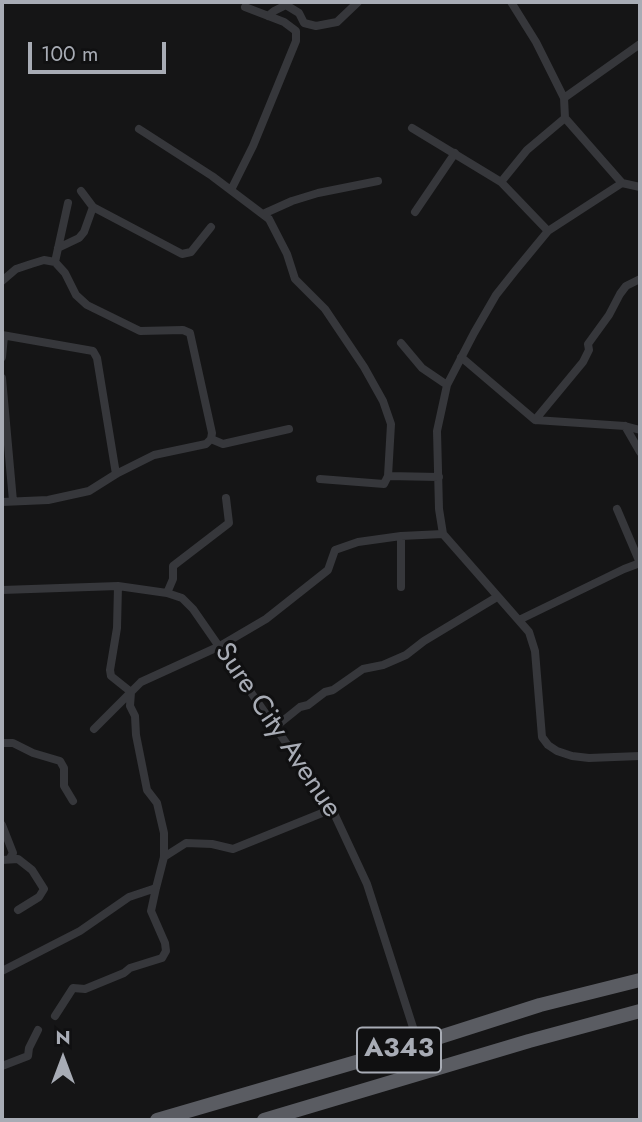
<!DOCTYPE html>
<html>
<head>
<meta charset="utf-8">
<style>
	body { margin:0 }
	#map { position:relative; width:642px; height:1122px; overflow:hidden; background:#151516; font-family:Jost,sans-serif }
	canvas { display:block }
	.frame { position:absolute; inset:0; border:4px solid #a8acb5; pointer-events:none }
	.north { position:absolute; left:28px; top:1024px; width:70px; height:70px; -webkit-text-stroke:5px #101011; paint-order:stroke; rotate:0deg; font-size:19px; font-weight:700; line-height:28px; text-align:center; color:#a8acb5 }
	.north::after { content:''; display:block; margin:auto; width:24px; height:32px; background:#a8acb5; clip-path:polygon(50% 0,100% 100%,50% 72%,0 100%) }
	.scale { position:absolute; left:28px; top:42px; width:138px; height:32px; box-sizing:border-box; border:4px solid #a8acb5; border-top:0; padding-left:9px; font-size:21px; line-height:24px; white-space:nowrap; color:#a8acb5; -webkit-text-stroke:5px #101011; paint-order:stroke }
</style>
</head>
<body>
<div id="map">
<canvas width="642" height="1122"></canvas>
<div class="frame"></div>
<div class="north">N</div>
<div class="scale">100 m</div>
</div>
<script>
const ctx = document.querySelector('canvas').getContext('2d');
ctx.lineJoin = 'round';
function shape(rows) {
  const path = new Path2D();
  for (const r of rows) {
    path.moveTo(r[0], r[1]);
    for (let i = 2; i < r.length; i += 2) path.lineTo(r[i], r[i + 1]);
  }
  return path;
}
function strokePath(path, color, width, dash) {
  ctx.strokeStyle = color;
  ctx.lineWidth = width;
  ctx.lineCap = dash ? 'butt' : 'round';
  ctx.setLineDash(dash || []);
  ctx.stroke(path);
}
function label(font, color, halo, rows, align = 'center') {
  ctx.font = font + ' Jost,sans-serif';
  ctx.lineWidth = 6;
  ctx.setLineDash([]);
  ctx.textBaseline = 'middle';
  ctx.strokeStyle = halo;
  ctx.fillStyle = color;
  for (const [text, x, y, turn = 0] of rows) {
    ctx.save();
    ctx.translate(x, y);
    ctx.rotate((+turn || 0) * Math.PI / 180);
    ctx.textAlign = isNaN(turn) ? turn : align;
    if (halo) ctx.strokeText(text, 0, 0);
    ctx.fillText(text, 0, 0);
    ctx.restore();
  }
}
strokePath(shape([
	[511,2,536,42,564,98,565,118,622,183],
	[268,16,274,11,286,5,299,13,304,23,316,26,337,22,358,2],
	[564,98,640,44],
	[412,128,501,182,548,231],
	[139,129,212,176,269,219,287,254,295,279,325,309,364,367,383,401,391,424,388,476,384,484,320,479],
	[501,182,527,150,565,118],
	[622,183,548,231,515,271,496,295,474,333,447,385,437,431,439,509,443,534,529,632,535,651,542,737,548,745,557,751,572,756,589,758,640,756],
	[622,183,640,187],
	[231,190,253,146,296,41,296,31,284,22,245,7],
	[81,191,93,207,182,254,191,252,211,227],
	[415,212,455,153],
	[263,214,292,201,318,193,378,181],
	[58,248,79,238,84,232,93,207],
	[55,262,68,203],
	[2,281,16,269,31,264,44,260,55,262,65,273,76,295,87,305,140,331,183,330,190,333,212,433,211,439],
	[2,335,93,351,97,358,116,474],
	[401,343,422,368,447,385],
	[2,357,4,336],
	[461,357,535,420,625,426,640,430],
	[2,378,13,501],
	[535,420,583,362,589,350,588,344,609,315,620,294,626,286,640,279],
	[625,426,640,452],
	[211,439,223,444,289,429],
	[388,476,439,477],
	[2,502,48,500,89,491,116,474,154,455,206,444,211,439],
	[617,509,640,563],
	[401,536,401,587],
	[2,590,118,586,167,593,182,598,193,609,332,809,367,884,427,1071],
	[167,593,173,579,173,566,229,523,226,498],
	[519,620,624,569,640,563],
	[274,728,300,707,308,705,325,692,333,690,363,669,383,665,406,655,424,641,497,597],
	[94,729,141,682,220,646,266,619,328,570,335,550,358,542,401,536,443,534],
	[2,743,13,743,33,753,60,761,64,768,64,786,73,801],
	[2,825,13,853,10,858],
	[164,857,186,843,212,844,233,849,332,809],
	[2,860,18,859,32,870,44,889,39,897,18,910],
	[2,971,80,931,129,897,156,888,164,857,164,833,157,803,147,790,136,735,135,716,130,706,131,692,111,676,110,670,117,628,118,586],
	[55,1016,73,988,85,989,124,973,130,968,162,958,166,951,165,943,151,911,156,888],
	[2,1066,28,1056,29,1048,38,1030]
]), '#36373b', 8);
strokePath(shape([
	[157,1120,418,1044,540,1005,640,980],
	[264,1120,529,1041,640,1011]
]), '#5a5c62', 14);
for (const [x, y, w] of [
	[399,1050,84]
]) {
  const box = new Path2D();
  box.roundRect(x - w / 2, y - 22.5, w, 45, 5);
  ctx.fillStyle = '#101011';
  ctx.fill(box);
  strokePath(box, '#a8acb5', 2);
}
label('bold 26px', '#a8acb5', null, [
	["A343",399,1050]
]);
label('28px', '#a8acb5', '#101011', [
	["Sure City Avenue",277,731,56]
]);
</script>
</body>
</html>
